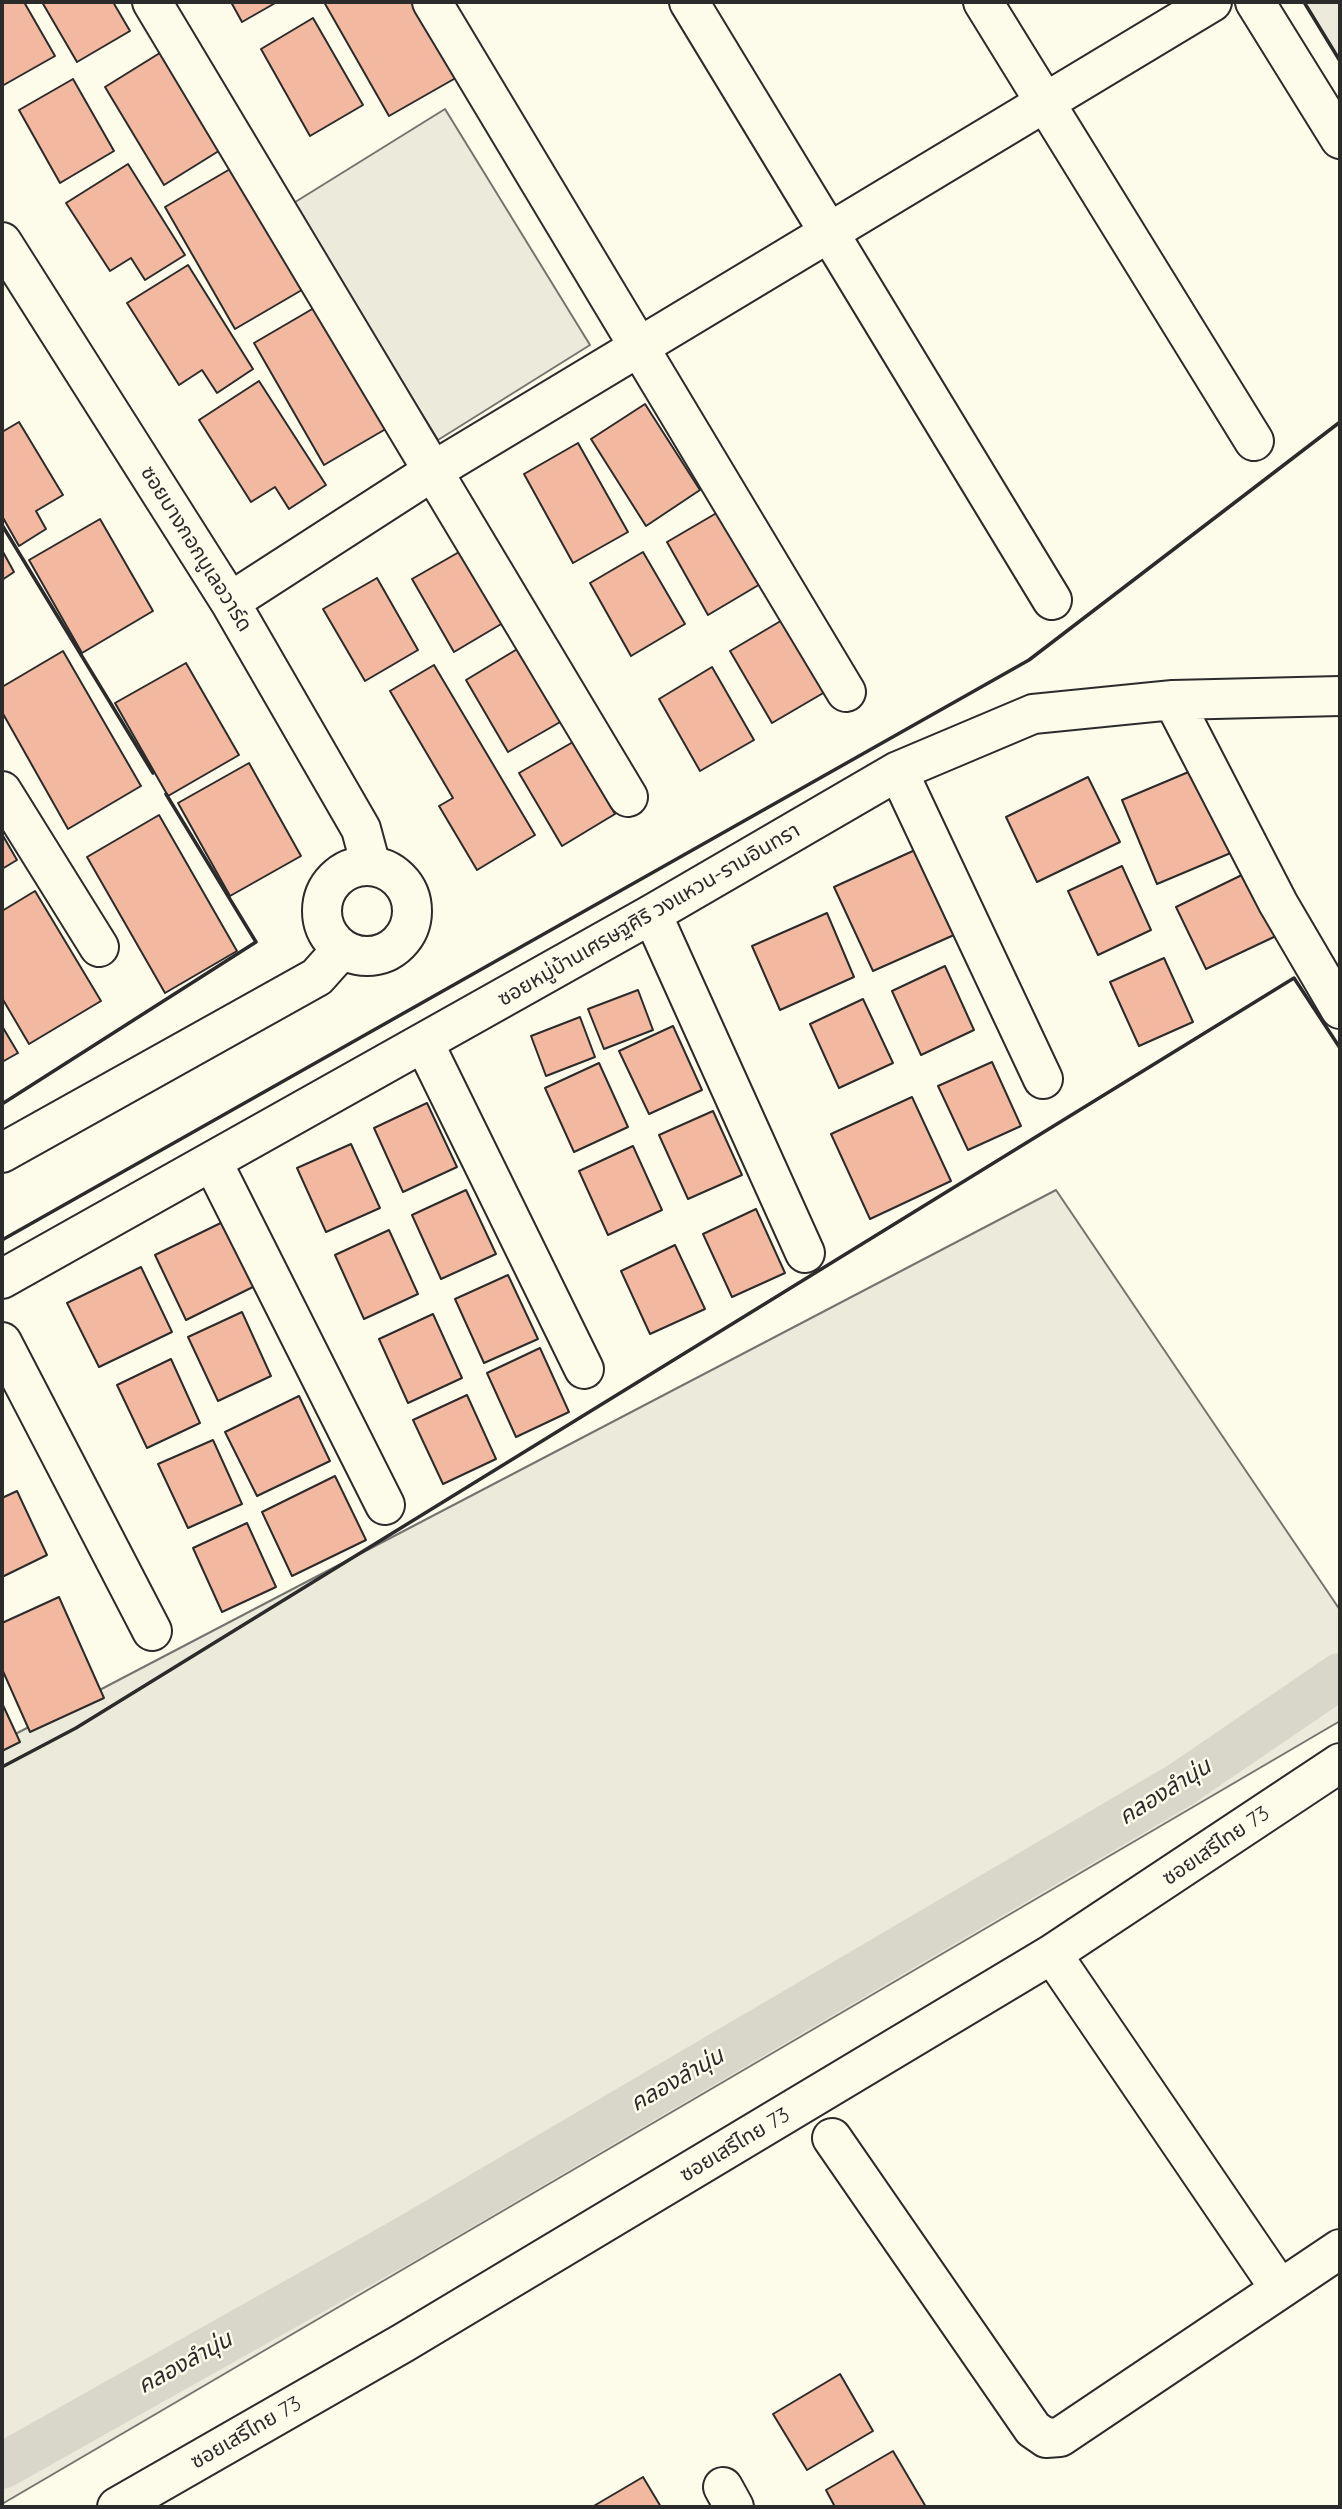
<!DOCTYPE html>
<html>
<head>
<meta charset="utf-8">
<style>
	body { margin:0 }
	#map { position:relative; width:1342px; height:2509px; overflow:hidden; background:#fdfbea; font-family:Quicksand,sans-serif }
	canvas { display:block }
	.frame { position:absolute; inset:0; border:4px solid #2b2b2b; pointer-events:none }
</style>
</head>
<body>
<div id="map">
<canvas width="1342" height="2509"></canvas>
<div class="frame"></div>
</div>
<script>
const ctx = document.querySelector('canvas').getContext('2d');
ctx.lineJoin = 'round';
function fill(path, color) {
  ctx.fillStyle = color;
  ctx.fill(path, 'evenodd');
}
function shape(rows) {
  const path = new Path2D();
  for (const r of rows) {
    if (r.length === 3) {
      path.moveTo(r[0] + r[2], r[1]);
      path.arc(r[0], r[1], r[2], 0, 2 * Math.PI);
      continue;
    }
    path.moveTo(r[0], r[1]);
    for (let i = 2; i < r.length; i += 2) path.lineTo(r[i], r[i + 1]);
  }
  return path;
}
function strokePath(path, color, width, dash) {
  ctx.strokeStyle = color;
  ctx.lineWidth = width;
  ctx.lineCap = dash ? 'butt' : 'round';
  ctx.setLineDash(dash || []);
  ctx.stroke(path);
}
function label(font, color, halo, rows, align = 'center') {
  ctx.font = font + ' Quicksand,"Noto Sans Thai",sans-serif';
  ctx.lineWidth = 5;
  ctx.setLineDash([]);
  ctx.textBaseline = 'middle';
  ctx.strokeStyle = halo;
  ctx.fillStyle = color;
  for (const [text, x, y, turn = 0] of rows) {
    ctx.save();
    ctx.translate(x, y);
    ctx.rotate((+turn || 0) * Math.PI / 180);
    ctx.textAlign = isNaN(turn) ? turn : align;
    if (halo) ctx.strokeText(text, 0, 0);
    ctx.fillText(text, 0, 0);
    ctx.restore();
  }
}
const green = shape([
	[1304,2,1340,2,1340,61,1304,2],
	[445,109,590,345,438,440,292,204,445,109],
	[1056,1190,1340,1610,1340,1721,2,2504,2,1741,1056,1190]
]);
fill(green, '#ecebdb');
strokePath(green, '#74746e', 2);
strokePath(shape([
	[2,2466,406,2239,1180,1785,1340,1676]
]), '#d8d7c9', 46);
const building = shape([
	[2,2,24,2,55,56,2,86,2,2],
	[42,2,113,2,130,31,77,62,42,2],
	[231,2,277,2,242,22,231,2],
	[324,2,419,2,461,75,389,116,324,2],
	[313,18,363,105,310,136,261,49,313,18],
	[163,51,222,149,164,185,105,87,163,51],
	[73,79,114,151,60,183,19,110,73,79],
	[128,164,185,255,145,280,131,258,110,271,66,203,128,164],
	[237,165,307,287,235,329,165,207,237,165],
	[188,265,253,369,217,393,202,370,179,385,127,303,188,265],
	[326,301,396,423,324,465,254,343,326,301],
	[259,381,326,485,289,509,275,487,251,502,199,420,259,381],
	[645,404,700,490,646,526,591,439,645,404],
	[19,422,63,495,36,511,46,529,19,546,2,516,2,432,19,422],
	[578,443,628,532,573,563,524,474,578,443],
	[720,511,762,583,708,615,667,542,720,511],
	[100,519,153,611,82,653,29,560,100,519],
	[466,548,508,620,454,652,412,579,466,548],
	[2,550,14,572,2,580,2,550],
	[643,552,685,624,631,656,590,583,643,552],
	[377,578,418,650,365,681,323,609,377,578],
	[784,619,825,692,772,723,730,651,784,619],
	[519,648,562,721,508,752,466,680,519,648],
	[63,651,141,786,68,829,2,712,2,687,63,651],
	[186,663,239,755,168,796,115,703,186,663],
	[434,665,535,835,477,870,439,806,453,798,390,691,434,665],
	[712,667,754,740,700,771,659,699,712,667],
	[573,742,615,814,562,846,519,773,573,742],
	[249,763,301,856,230,896,178,803,249,763],
	[1198,768,1233,852,1157,884,1122,800,1198,768],
	[1088,777,1120,842,1037,882,1006,817,1088,777],
	[159,815,237,951,165,993,87,857,159,815],
	[2,834,17,860,2,869,2,834],
	[915,850,954,935,873,971,834,887,915,850],
	[1122,866,1151,930,1098,955,1068,891,1122,866],
	[1246,873,1276,936,1206,969,1176,907,1246,873],
	[35,891,101,1001,29,1044,2,998,2,911,35,891],
	[827,913,854,977,780,1010,752,946,827,913],
	[1164,958,1193,1022,1139,1046,1110,982,1164,958],
	[945,966,974,1030,921,1055,892,991,945,966],
	[638,990,653,1030,604,1049,588,1009,638,990],
	[863,999,893,1063,839,1088,810,1024,863,999],
	[580,1017,595,1057,546,1076,531,1036,580,1017],
	[2,1026,18,1053,2,1062,2,1026],
	[673,1026,702,1090,649,1114,619,1051,673,1026],
	[992,1062,1021,1126,968,1150,938,1086,992,1062],
	[599,1063,628,1127,574,1152,545,1088,599,1063],
	[912,1097,951,1181,870,1219,831,1134,912,1097],
	[427,1103,457,1167,403,1192,374,1128,427,1103],
	[713,1111,742,1175,688,1199,659,1135,713,1111],
	[351,1144,380,1208,326,1232,297,1168,351,1144],
	[633,1146,662,1210,608,1235,579,1171,633,1146],
	[466,1190,496,1254,441,1279,412,1215,466,1190],
	[756,1209,785,1273,732,1297,703,1234,756,1209],
	[229,1219,259,1284,186,1320,155,1255,229,1219],
	[389,1230,418,1294,364,1319,335,1255,389,1230],
	[675,1245,705,1309,650,1334,621,1271,675,1245],
	[141,1267,172,1332,99,1367,67,1303,141,1267],
	[508,1275,538,1339,484,1363,455,1299,508,1275],
	[242,1312,271,1376,218,1401,188,1337,242,1312],
	[433,1314,462,1378,408,1403,379,1339,433,1314],
	[540,1348,569,1412,516,1437,487,1373,540,1348],
	[171,1359,200,1423,147,1448,117,1385,171,1359],
	[467,1395,496,1459,443,1484,413,1420,467,1395],
	[299,1396,330,1461,257,1496,225,1432,299,1396],
	[213,1440,242,1504,188,1528,158,1464,213,1440],
	[335,1476,366,1540,292,1576,262,1512,335,1476],
	[17,1491,47,1555,2,1577,2,1498,17,1491],
	[247,1523,276,1587,222,1612,193,1548,247,1523],
	[59,1597,104,1698,30,1732,2,1669,2,1623,59,1597],
	[2,1703,20,1742,2,1751,2,1703],
	[840,2374,873,2431,807,2470,773,2414,840,2374],
	[893,2451,926,2507,835,2507,826,2490,893,2451],
	[643,2477,661,2507,592,2507,643,2477]
]);
fill(building, '#f2b8a0');
strokePath(building, '#2b2b2b', 2);
const minor = shape([
	[152,2,628,797],
	[432,2,846,692],
	[689,2,1052,600],
	[983,2,1254,441],
	[1255,2,1340,139],
	[2,242,230,602,361,829,371,866],
	[230,602,433,471,1212,2],
	[1173,700,1278,903,1340,1009],
	[898,771,1043,1079],
	[2,791,99,947],
	[367,911,45],
	[652,914,805,1253],
	[424,1043,584,1369],
	[2,1153,317,977,342,949],
	[212,1161,385,1505],
	[2,1279,652,914,898,771,1033,714,1173,700,1340,696],
	[2,1342,152,1631],
	[1052,1954,1280,2289],
	[832,2138,1033,2429,1046,2438,1060,2437,1340,2249],
	[723,2487,734,2507],
	[117,2507,403,2343,1052,1954,1340,1763]
]);
strokePath(minor, '#2b2b2b', 42);
strokePath(minor, '#fdfbea', 38);
strokePath(shape([
	[1304,2,1340,61],
	[2,525,153,773],
	[2,1104,256,942,166,794],
	[2,1240,1029,660,1340,422],
	[2,1767,76,1728,1294,978,1340,1048]
]), '#2b2b2b', 3.5);
label('21px', '#2b2b2b', '#fdfbea', [
	["ซอยบางกอกบูเลอวาร์ด",196,549,58],
	["ซอยหมู่บ้านเศรษฐศิริ วงแหวน-รามอินทรา",649,915,-30],
	["ซอยเสรีไทย 73",1216,1846,-34],
	["ซอยเสรีไทย 73",735,2145,-31],
	["ซอยเสรีไทย 73",246,2433,-30]
]);
label('italic 23px', '#2b2b2b', '#fdfbea', [
	["คลองลำนุ่น",1165,1792,-32],
	["คลองลำนุ่น",677,2080,-30],
	["คลองลำนุ่น",185,2363,-29]
]);
</script>
</body>
</html>
